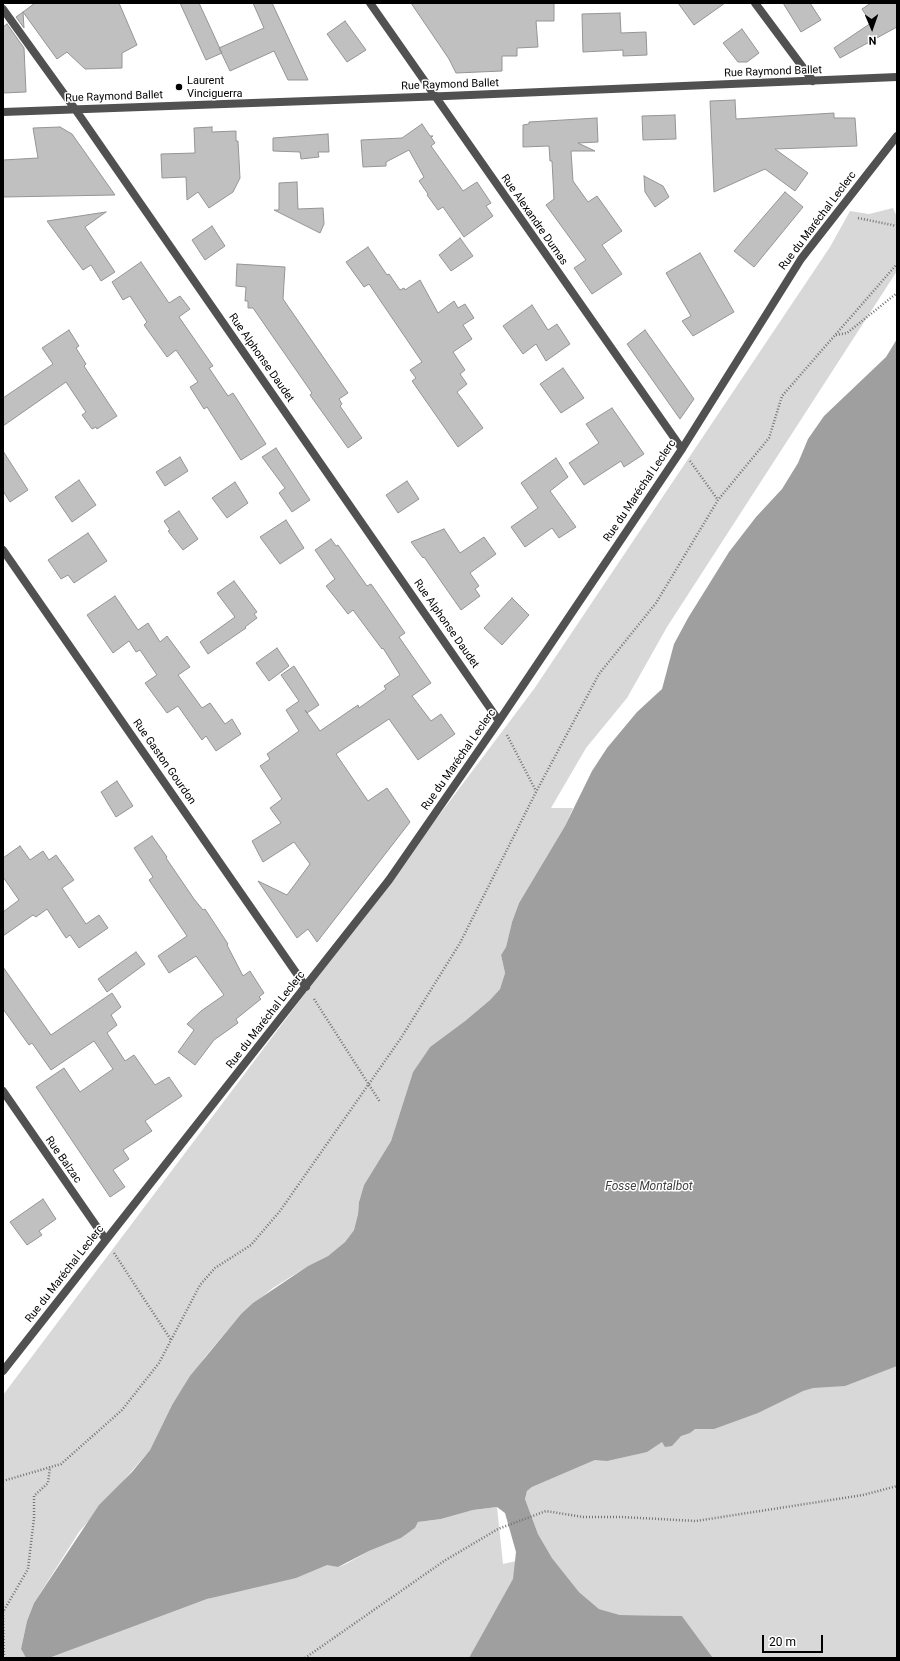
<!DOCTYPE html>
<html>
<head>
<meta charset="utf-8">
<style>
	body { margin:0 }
	#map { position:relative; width:900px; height:1661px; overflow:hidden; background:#fff; font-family:Roboto,sans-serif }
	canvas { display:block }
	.frame { position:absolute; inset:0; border:4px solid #000; pointer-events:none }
	.north { position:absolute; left:852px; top:8px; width:40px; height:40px; -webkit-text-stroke:3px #fff; paint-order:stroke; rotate:178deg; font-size:11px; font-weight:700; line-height:16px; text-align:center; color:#000 }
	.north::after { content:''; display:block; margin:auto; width:14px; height:18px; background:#000; clip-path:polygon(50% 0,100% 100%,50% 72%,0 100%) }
	.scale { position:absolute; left:762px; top:1635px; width:61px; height:18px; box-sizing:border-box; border:2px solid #000; border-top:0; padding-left:5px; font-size:12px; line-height:14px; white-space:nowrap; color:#000; -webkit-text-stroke:3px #fff; paint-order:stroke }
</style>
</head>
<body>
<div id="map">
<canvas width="900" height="1661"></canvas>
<div class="frame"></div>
<div class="north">N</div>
<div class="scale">20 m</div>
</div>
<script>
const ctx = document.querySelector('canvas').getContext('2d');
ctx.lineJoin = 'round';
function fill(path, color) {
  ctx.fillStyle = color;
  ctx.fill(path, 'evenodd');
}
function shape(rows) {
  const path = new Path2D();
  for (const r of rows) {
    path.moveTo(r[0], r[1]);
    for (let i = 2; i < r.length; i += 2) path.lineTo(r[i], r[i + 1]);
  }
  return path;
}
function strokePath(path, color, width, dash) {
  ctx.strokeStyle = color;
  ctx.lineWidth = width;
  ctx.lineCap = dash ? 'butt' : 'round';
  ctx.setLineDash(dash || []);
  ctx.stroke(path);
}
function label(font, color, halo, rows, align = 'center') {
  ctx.font = font + ' Roboto,sans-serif';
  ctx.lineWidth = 3;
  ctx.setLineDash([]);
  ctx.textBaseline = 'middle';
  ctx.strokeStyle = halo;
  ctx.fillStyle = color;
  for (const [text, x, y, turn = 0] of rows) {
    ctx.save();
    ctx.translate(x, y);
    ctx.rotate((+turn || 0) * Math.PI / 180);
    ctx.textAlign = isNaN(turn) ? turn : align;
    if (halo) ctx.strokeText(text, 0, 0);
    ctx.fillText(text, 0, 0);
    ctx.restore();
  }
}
fill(shape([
	[893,208,897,217,897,271,667,627,627,698,586,748,551,808,573,808,565,826,519,903,512,922,506,947,501,955,505,973,500,989,490,1000,465,1021,430,1047,413,1072,391,1141,364,1185,359,1202,358,1214,354,1230,345,1242,328,1256,308,1266,273,1288,241,1314,205,1357,172,1405,150,1450,79,1532,34,1603,27,1621,21,1649,26,1658,3,1658,3,1395,534,689,830,247,850,211,869,214],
	[897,1359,897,1658,713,1658,682,1616,620,1615,599,1609,579,1592,552,1558,538,1534,525,1499,527,1491,532,1487,595,1460],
	[497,1507,503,1564,521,1560,502,1613,474,1658,49,1658,207,1599,327,1564,338,1567,346,1564,369,1551,401,1538,415,1528,418,1522,441,1519,473,1510]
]), '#d8d8d8');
fill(shape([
	[897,339,897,1366,845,1386,813,1388,803,1391,758,1413,714,1429,695,1429,690,1433,681,1436,672,1446,665,1447,662,1442,647,1452,607,1461,595,1460,532,1487,527,1491,525,1499,538,1534,552,1558,579,1592,599,1609,620,1615,682,1616,713,1658,469,1658,513,1579,516,1552,505,1513,497,1507,473,1510,441,1519,418,1522,415,1528,401,1538,369,1551,338,1567,327,1565,296,1578,207,1599,49,1658,26,1658,21,1649,27,1621,34,1603,99,1505,132,1472,150,1450,172,1405,190,1376,241,1314,253,1303,308,1266,328,1256,345,1242,354,1230,358,1214,359,1202,364,1185,391,1141,413,1072,430,1047,465,1021,490,1000,500,989,505,973,501,955,506,947,512,922,519,903,565,826,592,771,607,748,637,712,662,689,674,644,688,618,729,552,756,517,782,489,798,463,808,439,824,416,886,357]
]), '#9f9f9f');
const building = shape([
	[35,3,119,3,137,45,122,53,122,68,85,69,67,52,57,59,23,12,35,3],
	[180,3,199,3,222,53,206,60,180,3],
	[253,3,272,3,308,80,288,80,274,51,230,71,219,48,264,28,253,3],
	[411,3,554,3,554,21,536,21,538,47,517,48,517,56,502,56,502,71,456,73,449,59,411,3],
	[678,3,725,3,694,25,678,3],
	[783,3,810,3,821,20,801,32,783,3],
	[871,3,897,3,897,27,840,58,834,48,871,23,862,9,871,3],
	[23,12,24,28,16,17,23,12],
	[620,13,621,33,646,32,647,55,623,56,623,50,583,52,582,14,620,13],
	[345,21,366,50,347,62,327,34,345,21],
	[7,24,24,48,26,92,3,93,3,27,7,24],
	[742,29,759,53,747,62,738,62,723,43,742,29],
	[735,100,736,119,834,113,834,118,855,118,857,146,775,149,808,173,795,191,765,169,714,192,710,101,735,100],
	[675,115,676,139,643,140,642,116,675,115],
	[597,118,598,142,578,143,595,151,571,151,573,181,588,202,597,196,622,231,602,245,622,274,592,294,574,268,586,260,546,205,554,199,552,161,550,161,549,146,523,147,523,125,529,124,529,122,597,118],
	[422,124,430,136,433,136,431,137,435,143,431,146,463,191,477,182,491,203,486,206,493,216,464,237,443,207,438,210,427,195,428,194,419,181,424,177,409,150,386,162,386,166,363,167,361,140,402,138,422,124],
	[60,127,72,134,115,195,3,197,3,160,38,158,33,128,60,127],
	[212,127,212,132,236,131,236,141,238,141,240,178,233,192,209,208,198,192,187,200,186,177,162,178,161,154,195,153,194,128,212,127],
	[328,134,329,152,318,152,319,157,301,159,300,152,273,151,273,138,328,134],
	[644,176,663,186,669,197,655,207,645,192,644,176],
	[297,182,298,209,323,208,324,224,320,233,274,210,279,210,279,183,297,182],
	[785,192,803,207,754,267,734,251,785,192],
	[106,212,85,227,115,272,101,281,91,265,83,270,47,221,106,212],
	[212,226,225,246,205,260,192,240,212,226],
	[460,238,473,256,451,271,439,255,460,238],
	[368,247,387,275,389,274,400,290,404,288,405,290,420,280,438,313,454,301,458,308,465,304,474,318,463,325,472,339,453,352,465,370,460,374,467,384,457,392,483,428,458,447,412,381,416,378,410,370,422,362,369,284,364,287,346,262,368,247],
	[700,253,734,312,693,336,682,321,691,316,666,273,700,253],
	[141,262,169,303,180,296,190,309,179,317,213,366,209,368,228,396,233,393,266,444,241,460,207,407,204,409,190,387,198,382,176,350,167,357,144,325,147,322,130,296,123,300,112,282,141,262],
	[237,264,285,267,283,299,348,393,339,399,342,404,340,406,362,438,348,448,310,395,312,393,253,308,248,308,248,301,245,301,246,287,236,286,237,264],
	[532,305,548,330,557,324,570,344,546,361,536,344,523,354,503,326,532,305],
	[69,330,79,346,76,348,86,364,84,366,117,416,97,429,96,427,92,429,82,415,86,412,66,382,3,426,3,398,53,364,42,348,69,330],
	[645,330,694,399,680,419,627,344,645,330],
	[563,368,584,398,561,413,540,384,563,368],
	[612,408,644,454,624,467,621,461,584,485,569,463,599,443,586,424,612,408],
	[276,448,310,500,292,512,279,493,285,488,262,457,276,448],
	[3,451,28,490,10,502,3,491,3,451],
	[180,457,188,471,165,486,156,472,180,457],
	[556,458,568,477,550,491,576,527,559,538,552,528,525,547,511,527,538,508,521,483,556,458],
	[79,480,96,505,72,522,55,497,79,480],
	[407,481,419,499,398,513,386,495,407,481],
	[235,482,248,503,227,518,212,498,235,482],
	[179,511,198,539,183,550,168,531,170,530,164,521,179,511],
	[286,520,304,548,280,564,260,537,286,520],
	[444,529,460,553,484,537,496,554,470,573,479,586,475,589,480,596,461,610,424,557,423,558,411,542,444,529],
	[88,533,107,561,74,583,68,575,61,579,48,560,88,533],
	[331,539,336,546,338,545,367,586,371,584,383,601,405,633,399,637,431,683,412,696,431,721,441,714,455,734,418,760,389,719,336,754,368,801,387,788,410,822,317,942,308,929,297,938,258,881,287,895,310,864,294,842,263,862,252,841,281,823,270,808,282,799,260,766,270,759,267,754,299,731,286,710,299,701,281,675,294,666,319,705,307,713,305,710,320,731,358,705,359,708,386,689,384,686,400,675,383,648,382,649,353,610,348,614,326,586,335,579,315,550,331,539],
	[234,581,257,612,254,614,257,618,245,627,246,628,208,654,200,642,235,617,217,593,234,581],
	[115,596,138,630,148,623,160,642,167,636,190,667,178,675,202,708,210,703,225,724,232,719,241,734,216,751,206,736,202,740,178,706,167,713,145,683,157,675,140,650,136,652,129,641,113,653,87,615,115,596],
	[512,598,529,615,502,645,484,628,512,598],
	[277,648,289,666,269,681,256,663,277,648],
	[117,781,133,806,116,817,101,792,117,781],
	[152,836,167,857,166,858,194,899,203,910,205,909,228,944,227,945,243,976,250,971,264,993,259,997,261,999,236,1019,238,1023,214,1040,195,1065,178,1052,194,1030,187,1024,201,1011,224,995,196,956,169,973,158,956,187,936,149,880,153,877,134,848,152,836],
	[20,846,30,860,43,851,49,860,56,855,74,880,62,888,86,924,99,915,108,928,79,948,70,935,66,938,47,909,36,917,33,915,3,936,3,912,19,900,3,877,3,858,20,846],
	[136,952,145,964,107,992,98,979,136,952],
	[3,967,51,1035,112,993,121,1007,111,1015,117,1025,107,1033,125,1061,134,1055,155,1085,169,1077,182,1096,145,1121,152,1131,123,1150,129,1159,113,1170,125,1187,110,1197,36,1087,64,1068,80,1092,113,1069,94,1041,51,1070,32,1043,29,1045,3,1009,3,967],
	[43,1199,56,1219,39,1231,42,1235,27,1245,10,1222,43,1199]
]);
fill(building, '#c0c0c0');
strokePath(building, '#959595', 1);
strokePath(shape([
	[858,218,897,226],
	[836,335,847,333,897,293],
	[690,461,718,500],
	[507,735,536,791],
	[314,999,380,1102],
	[114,1253,171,1340],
	[3,1481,61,1464,122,1410,159,1363,200,1285,215,1268,251,1245,280,1211,401,1038,460,943,536,792,599,674,656,603,718,500,769,438,782,396,897,264],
	[4,1658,3,1612,28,1569,34,1518,34,1496,48,1483,50,1467],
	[305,1658,444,1561,498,1529,546,1511,583,1517,622,1517,696,1521,863,1495,897,1486]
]), '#737373', 2.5, [1, 2]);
strokePath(shape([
	[370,3,682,449],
	[755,3,813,81],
	[3,9,75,109,499,721],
	[3,112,446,96,897,77],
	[3,550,306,987],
	[3,1091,106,1240],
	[3,1371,389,880,499,721,682,449,801,259,897,136]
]), '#515151', 8);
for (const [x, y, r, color] of [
	[179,87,4,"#000"]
]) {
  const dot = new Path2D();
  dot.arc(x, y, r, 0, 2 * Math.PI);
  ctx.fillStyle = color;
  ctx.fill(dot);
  strokePath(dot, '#fff', 1.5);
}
label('11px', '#000', '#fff', [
	["Rue Raymond Ballet",773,72,-2],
	["Rue Raymond Ballet",450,85,-2],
	["Rue Raymond Ballet",114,97,-2],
	["Rue Alexandre Dumas",534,220,55],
	["Rue du Maréchal Leclerc",818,221,-53],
	["Rue Alphonse Daudet",261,358,55],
	["Rue du Maréchal Leclerc",640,491,-56],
	["Rue Alphonse Daudet",446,624,55],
	["Rue du Maréchal Leclerc",459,760,-55],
	["Rue Gaston Gourdon",164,762,55],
	["Rue du Maréchal Leclerc",266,1020,-52],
	["Rue Balzac",63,1160,55],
	["Rue du Maréchal Leclerc",65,1274,-52]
]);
label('11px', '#000', '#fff', [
	["Laurent",187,81],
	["Vinciguerra",187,94]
], 'left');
label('italic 12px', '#404040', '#fff', [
	["Fosse Montalbot",649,1187]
]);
</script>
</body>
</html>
